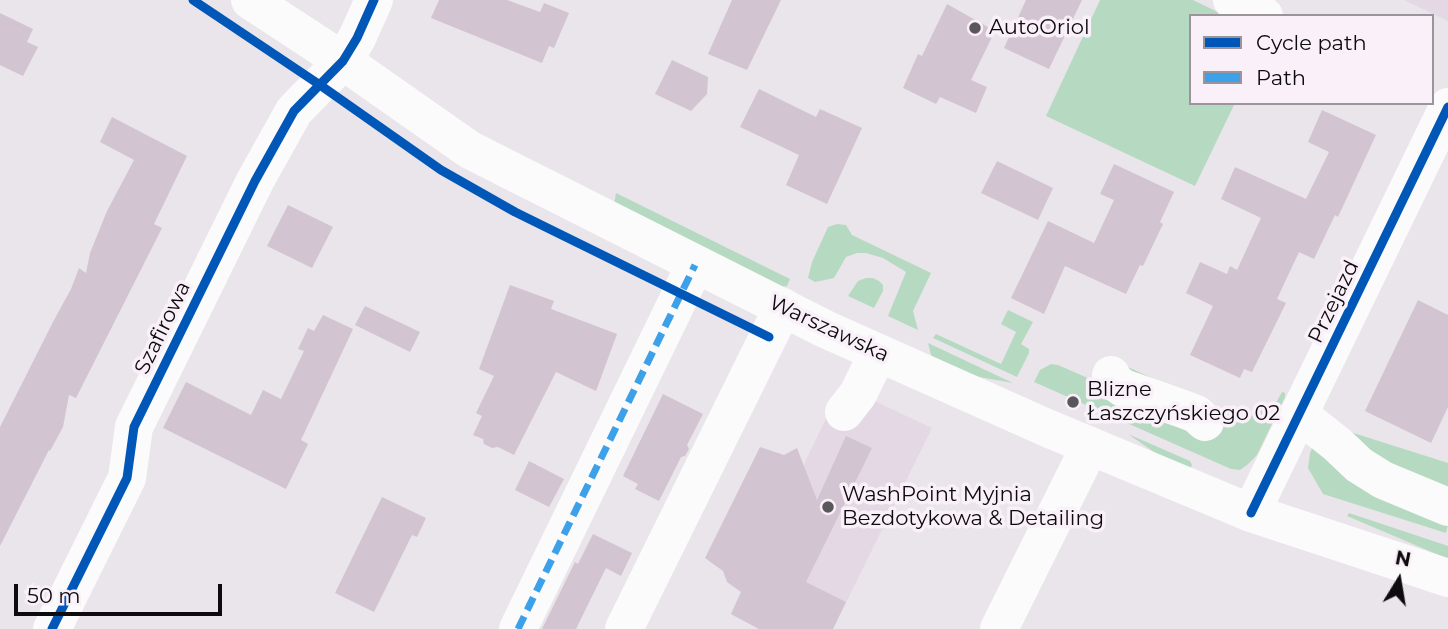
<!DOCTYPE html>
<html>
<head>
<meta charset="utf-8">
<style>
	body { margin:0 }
	#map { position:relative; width:1448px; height:629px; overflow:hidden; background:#eae5ea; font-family:Montserrat,sans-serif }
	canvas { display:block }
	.legend { position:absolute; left:1189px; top:14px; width:245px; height:91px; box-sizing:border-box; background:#faf0f9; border:2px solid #9b949b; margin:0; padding:9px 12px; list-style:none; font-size:21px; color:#0d0b0d }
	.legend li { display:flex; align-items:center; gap:14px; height:35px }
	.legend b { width:35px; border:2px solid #9b949b }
	.north { position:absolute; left:1364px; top:545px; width:70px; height:70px; -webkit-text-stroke:5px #faf0f9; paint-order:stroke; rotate:11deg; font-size:19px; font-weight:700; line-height:28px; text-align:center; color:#0d0b0d }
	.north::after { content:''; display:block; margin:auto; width:24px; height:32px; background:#0d0b0d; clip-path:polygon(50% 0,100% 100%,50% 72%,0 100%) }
	.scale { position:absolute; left:14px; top:584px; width:208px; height:32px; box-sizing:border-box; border:4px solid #0d0b0d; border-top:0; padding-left:9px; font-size:21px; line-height:24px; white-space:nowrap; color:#0d0b0d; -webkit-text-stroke:5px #faf0f9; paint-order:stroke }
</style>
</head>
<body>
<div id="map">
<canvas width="1448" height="629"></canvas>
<ul class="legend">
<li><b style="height:9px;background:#0057b8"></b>Cycle path</li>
<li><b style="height:9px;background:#3ca1e9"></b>Path</li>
</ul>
<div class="north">N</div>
<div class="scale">50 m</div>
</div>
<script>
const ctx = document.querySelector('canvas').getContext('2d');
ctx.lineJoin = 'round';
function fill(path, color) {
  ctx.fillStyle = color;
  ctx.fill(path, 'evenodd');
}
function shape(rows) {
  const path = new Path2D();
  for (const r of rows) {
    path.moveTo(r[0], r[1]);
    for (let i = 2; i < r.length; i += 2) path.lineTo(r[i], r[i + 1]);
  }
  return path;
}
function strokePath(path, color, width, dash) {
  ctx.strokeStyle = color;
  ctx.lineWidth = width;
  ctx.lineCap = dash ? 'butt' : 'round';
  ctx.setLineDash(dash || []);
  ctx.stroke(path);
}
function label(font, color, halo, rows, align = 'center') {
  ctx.font = font + ' Montserrat,sans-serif';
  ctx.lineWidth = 7;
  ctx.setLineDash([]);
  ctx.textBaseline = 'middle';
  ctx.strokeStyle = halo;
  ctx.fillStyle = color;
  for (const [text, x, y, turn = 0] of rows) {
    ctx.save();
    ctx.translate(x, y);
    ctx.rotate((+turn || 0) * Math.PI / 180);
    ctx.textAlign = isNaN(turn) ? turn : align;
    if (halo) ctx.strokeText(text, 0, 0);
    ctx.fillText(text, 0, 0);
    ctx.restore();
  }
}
fill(shape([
	[1404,0,1448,0,1448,21],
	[842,386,932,428,833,629,759,629,731,614]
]), '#e3d8e3');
fill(shape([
	[1100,0,1193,0,1226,16,1191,16,1191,103,1235,103,1195,186,1046,116],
	[616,193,790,279,787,286,781,287,614,204],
	[837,224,846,225,852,235,931,273,913,311,918,330,888,316,906,272,883,258,866,253,857,253,846,257,834,278,815,282,808,278,812,262,828,227],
	[866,278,873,278,879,281,883,285,883,291,874,308,848,296,858,281],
	[1008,310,1033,322,1021,344,1029,349,1029,353,1017,377,933,338,936,334,1001,364,1016,332,1001,324],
	[928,343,1013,383,968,375,936,360,931,355],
	[1117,362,1243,420,1277,401,1282,392,1285,393,1285,397,1257,455,1247,465,1240,470,1231,469,1034,382,1040,370,1051,364,1058,365,1106,386],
	[1322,423,1448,463,1448,525,1446,533,1323,494,1308,468,1310,453],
	[1128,434,1190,461,1192,465,1190,470,1164,459],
	[1349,513,1448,546,1448,559,1347,516]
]), '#b6dac1');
fill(shape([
	[439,0,507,0,540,12,544,3,569,13,554,48,549,46,542,63,431,18],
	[732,0,781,0,747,70,708,54],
	[1026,0,1082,0,1049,69,1004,48],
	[947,4,995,31,971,80,987,87,976,113,940,97,936,104,903,88,918,54,922,56],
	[0,13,33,29,27,42,38,47,23,76,0,65],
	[672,60,708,77,707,94,691,111,655,94],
	[759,89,816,117,820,109,862,128,827,204,786,185,799,155,740,127],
	[1322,110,1376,135,1338,217,1335,215,1314,259,1299,252,1277,299,1286,303,1252,372,1244,369,1240,378,1190,355,1213,306,1186,293,1200,262,1227,274,1230,266,1237,270,1261,218,1221,199,1235,167,1306,199,1329,152,1308,142],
	[112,117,187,156,154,224,162,228,76,398,69,395,63,427,50,451,49,450,0,546,0,427,53,322,71,289,79,268,86,273,90,253,107,211,134,160,100,142],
	[997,161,1053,188,1038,220,981,193],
	[1114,164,1174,192,1160,222,1163,224,1143,266,1140,265,1126,294,1065,266,1044,314,1011,298,1048,221,1094,243,1114,200,1100,194],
	[288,205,333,227,312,268,267,246],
	[510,285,554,301,551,309,617,334,596,391,556,372,514,455,498,447,492,448,484,444,483,439,473,435,482,416,476,413,494,376,479,369],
	[1418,300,1448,315,1448,407,1431,443,1365,411],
	[365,306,420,332,410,352,355,325],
	[323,315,353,329,301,440,308,444,286,489,163,428,186,382,251,415,263,390,281,399,304,351,298,349,308,328,314,331],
	[663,394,703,414,687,445,689,449,685,456,681,457,659,501,635,489,638,484,623,476],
	[846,436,872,448,806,582,846,602,833,629,759,629,731,614,741,592,727,582,723,571,705,558,760,447,784,455,797,448,817,500],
	[529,461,564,479,549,507,515,490],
	[382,497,426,518,417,537,412,535,374,612,335,593],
	[593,534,632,553,621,576,606,568,576,629,542,629,575,562,578,564]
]), '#d3c4d2');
strokePath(shape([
	[1232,0,1264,16],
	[1111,375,1115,382,1123,388,1183,409,1196,414,1205,422],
	[844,412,858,394,878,353],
	[1299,414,1338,445,1359,465,1383,480,1448,507],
	[1251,513,1448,107],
	[52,629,127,478,134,427,255,181,294,111,343,61,357,38,374,0],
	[518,629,695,265],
	[624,629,783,307],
	[999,629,1090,446]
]), '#fcfbfc', 38);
strokePath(shape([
	[250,0,343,61,470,150,825,329,1047,428,1251,513,1448,578]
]), '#fcfbfc', 38);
strokePath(shape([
	[518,629,695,265]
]), '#3ca1e9', 7, [14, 7]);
strokePath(shape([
	[193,0,320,85,441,170,515,212,769,337],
	[1251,513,1448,107],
	[52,629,127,478,134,427,255,181,294,111,343,61,357,38,374,0]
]), '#0057b8', 9);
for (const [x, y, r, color] of [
	[975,28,7,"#5a575a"],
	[1073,402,7,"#5a575a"],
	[828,507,7,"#5a575a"]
]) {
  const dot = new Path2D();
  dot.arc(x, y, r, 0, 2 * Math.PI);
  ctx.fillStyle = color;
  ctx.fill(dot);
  strokePath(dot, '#faf0f9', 2.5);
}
label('21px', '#0d0b0d', '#faf0f9', [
	["AutoOriol",989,28],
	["Blizne",1087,390],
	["Łaszczyńskiego 02",1087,414],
	["WashPoint Myjnia",842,495],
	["Bezdotykowa & Detailing",842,519]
], 'left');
label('21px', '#0d0b0d', '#faf0f9', [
	["Przejazd",1334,302,-64],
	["Szafirowa",163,328,-64],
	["Warszawska",829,329,25]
]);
</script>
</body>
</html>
